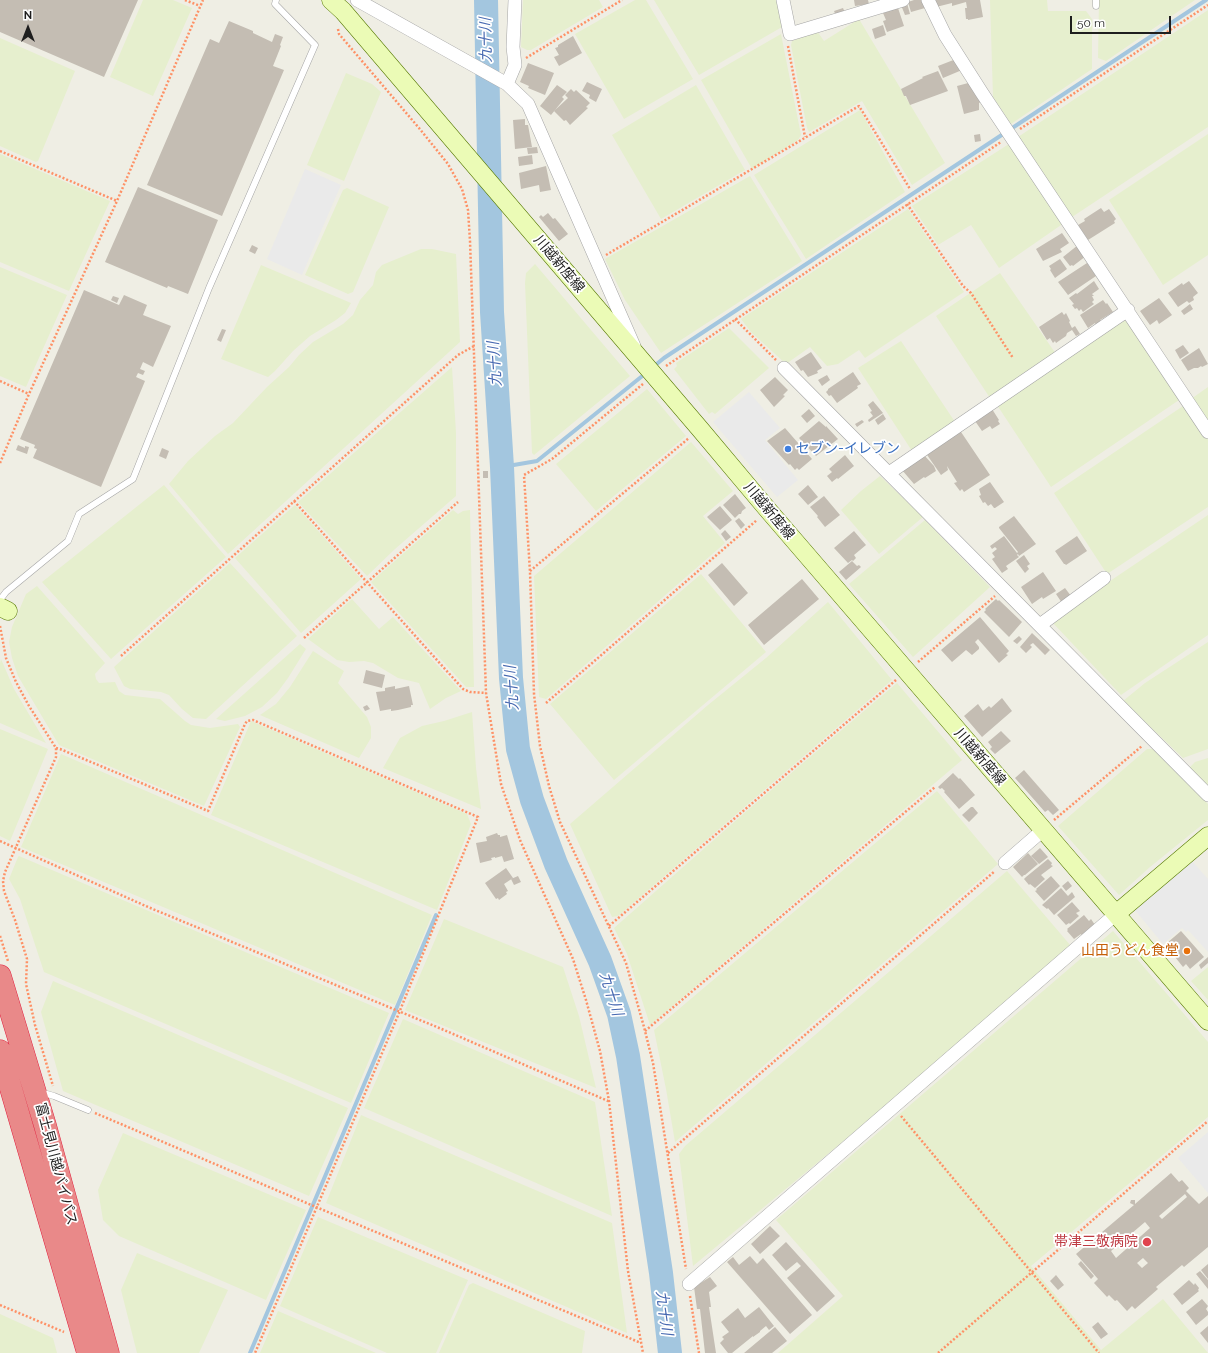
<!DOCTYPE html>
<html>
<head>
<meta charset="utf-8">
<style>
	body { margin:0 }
	#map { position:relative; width:1208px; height:1353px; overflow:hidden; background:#efeee4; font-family:Raleway,sans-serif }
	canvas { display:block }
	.north { position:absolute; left:8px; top:8px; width:40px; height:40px; -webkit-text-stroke:3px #fff; paint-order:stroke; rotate:0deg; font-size:11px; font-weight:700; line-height:16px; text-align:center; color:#1e1e1e }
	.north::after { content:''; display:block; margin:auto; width:14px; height:18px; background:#1e1e1e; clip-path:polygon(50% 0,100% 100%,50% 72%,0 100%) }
	.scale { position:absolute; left:1070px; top:16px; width:101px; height:18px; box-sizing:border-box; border:2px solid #1e1e1e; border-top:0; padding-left:5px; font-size:12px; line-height:14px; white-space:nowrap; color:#1e1e1e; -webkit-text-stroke:3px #fff; paint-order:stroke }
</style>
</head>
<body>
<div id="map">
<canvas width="1208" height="1353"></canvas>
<div class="north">N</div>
<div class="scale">50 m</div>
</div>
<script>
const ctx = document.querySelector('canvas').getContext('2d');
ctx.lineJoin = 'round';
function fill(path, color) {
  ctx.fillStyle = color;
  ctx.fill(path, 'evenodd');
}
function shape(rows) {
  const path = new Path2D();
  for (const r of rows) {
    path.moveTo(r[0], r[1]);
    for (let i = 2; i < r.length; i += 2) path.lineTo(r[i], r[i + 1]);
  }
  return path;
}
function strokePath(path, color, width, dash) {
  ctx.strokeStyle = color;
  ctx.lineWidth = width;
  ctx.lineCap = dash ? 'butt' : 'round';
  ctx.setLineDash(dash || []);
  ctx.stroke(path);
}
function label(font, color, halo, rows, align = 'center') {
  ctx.font = font + ' Raleway,"Noto Sans JP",sans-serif';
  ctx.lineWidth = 3.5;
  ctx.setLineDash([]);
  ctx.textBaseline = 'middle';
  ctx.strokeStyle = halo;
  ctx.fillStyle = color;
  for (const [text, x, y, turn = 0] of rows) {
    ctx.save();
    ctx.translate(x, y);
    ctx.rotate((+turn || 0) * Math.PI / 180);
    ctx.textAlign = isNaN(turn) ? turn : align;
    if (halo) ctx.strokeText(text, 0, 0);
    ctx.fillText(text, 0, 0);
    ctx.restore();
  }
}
fill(shape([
	[143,0,173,0,192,8,153,96,110,77],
	[523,0,599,0,603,7,531,50,527,50,521,47],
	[635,0,646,0,693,79,624,119,575,34],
	[654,0,777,0,782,27,699,75],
	[990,0,1047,0,1048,11,1086,11,1092,19,1092,69,1011,124,993,97],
	[1099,0,1195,0,1106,61,1098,58],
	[1208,10,1208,127,1072,217,1018,137],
	[859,19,945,163,912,185,862,101,809,132,807,128,791,45,792,41,817,31,824,41],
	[781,34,801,135,798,140,752,169,701,80],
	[0,38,75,71,38,161,36,162,0,146],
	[346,73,372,84,381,92,344,181,307,165],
	[696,85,745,170,661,219,612,135],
	[860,110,905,192,806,259,754,175],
	[1208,134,1208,255,1163,285,1109,200],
	[1009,144,1064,223,999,268,971,225,938,245,912,206],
	[0,154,110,201,69,291,0,262],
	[750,176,802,261,661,353,625,300,605,259],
	[347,188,389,207,353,292,348,294,305,275,343,190],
	[908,209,964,292,865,358,859,350,838,364,827,366,810,347,786,364,751,332,741,319],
	[421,249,432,249,456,254,460,342,228,554,169,484,188,461,215,436,233,423,267,387,289,367,299,355,313,342,343,324,353,315,360,300,373,285,376,272,382,265],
	[535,264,630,376,534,455,532,453,525,283,526,273],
	[261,265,351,303,345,313,336,320,310,336,293,351,275,371,268,377,221,359],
	[0,267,67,295,26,387,0,376],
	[1000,273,1056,354,990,398,936,316],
	[1125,319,1182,398,1051,487,997,405],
	[729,328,769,368,715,414,712,412,709,414,674,369,677,366,676,363],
	[901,341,955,422,912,451,858,368],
	[452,367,456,433,456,496,395,549,367,576,298,502],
	[1208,387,1208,424,1191,399],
	[647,389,686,436,596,511,556,464],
	[1186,404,1208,438,1208,507,1107,574,1054,493],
	[691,442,733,491,703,516,725,543,546,699,539,697,534,576],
	[880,476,923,517,879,554,841,510,861,491],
	[164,485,226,557,111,659,42,582],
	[295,505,361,579,301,633,235,558],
	[453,510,458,514,463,511,470,510,474,687,466,687,371,582],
	[1208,515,1208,635,1121,695,1052,622,1113,579],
	[925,520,990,587,913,657,849,584],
	[230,563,297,636,206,719,193,718,182,709,169,695,161,692,130,689,124,686,114,667],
	[701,574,766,652,614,780,550,704],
	[37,586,105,663,95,674,96,679,99,683,115,682,119,691,125,695,160,699,185,721,191,725,210,728,238,724,240,727,204,806,59,745,18,676,12,658,9,642,12,627,26,594],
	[352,599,379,629,393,617,461,691,446,698,430,709,419,683,398,678,373,663,364,661,349,662,337,660,308,639],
	[828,602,892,680,618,916,612,917,570,824,708,705,766,658],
	[1208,642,1208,749,1183,758,1123,701,1145,683],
	[300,644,306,649,288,678,277,693,262,707,245,716,225,721,216,719],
	[313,651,344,671,338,683,367,717,371,727,371,738,359,758,260,715,276,704,290,687],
	[1,659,14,689,46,743,0,723,0,663],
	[897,683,962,760,650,1025,627,954,614,928,749,809],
	[472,712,476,768,481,809,383,768,400,738,422,726,444,721],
	[251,721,467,814,471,824,437,910,211,815],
	[0,729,48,749,10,841,0,836],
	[1147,749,1153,749,1208,804,1208,820,1150,867,1119,895,1058,826],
	[61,754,432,915,395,1005,21,847],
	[1208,758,1208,788,1189,768,1195,762],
	[937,791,998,864,675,1142,666,1089,654,1030],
	[19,856,389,1013,351,1103,44,972,20,899,9,879,18,857],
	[1007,871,1071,946,888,1104,693,1266,679,1154,685,1146],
	[444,919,563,967,579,1016,596,1088,405,1010],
	[1113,931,1208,1042,1208,1117,1031,1266,1101,1350,1163,1299,1208,1353,778,1353,843,1296,776,1220],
	[1208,967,1208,1000,1191,981],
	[53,981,348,1108,309,1196,63,1091,41,1012],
	[403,1019,595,1102,612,1216,364,1108],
	[361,1115,612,1223,627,1333,326,1203],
	[123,1133,306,1210,266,1300,119,1236,103,1220,98,1190],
	[318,1217,468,1280,436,1353,387,1353,280,1306],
	[137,1253,228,1290,199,1353,137,1353,121,1290],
	[473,1283,585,1331,582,1353,439,1353,469,1285],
	[278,1311,376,1353,260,1353],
	[0,1314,53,1338,57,1353,0,1353]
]), '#e6efce');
fill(shape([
	[305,169,341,185,302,275,267,259],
	[749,392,780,428,765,440,798,480,777,497,713,422],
	[1192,861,1208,879,1208,952,1188,930,1186,932,1182,928,1163,944,1134,909],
	[1208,1132,1208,1193,1178,1158]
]), '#eaeaea');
strokePath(shape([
	[653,367,664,358,1206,0],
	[502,467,537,461,646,373],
	[250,1353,436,915]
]), '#a3c6df', 4);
strokePath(shape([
	[486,0,492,312,502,467,511,678,518,749,532,800,556,864,600,961,619,1014,628,1056,661,1273,670,1353]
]), '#a3c6df', 24);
fill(shape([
	[0,0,138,0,104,77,0,32],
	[854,0,868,0,869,4,855,6],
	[914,0,923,0,925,8,911,12,908,2],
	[934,0,980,0,983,17,968,20,968,19,966,19,965,8,967,8,966,2,952,6,952,3,936,7],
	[907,3,910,14,905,15,901,5],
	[843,8,845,13,836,16,834,11],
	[898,8,904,26,887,32,883,21,886,20,883,13],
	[229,21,253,31,253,33,272,42,275,34,283,37,280,45,281,46,273,66,284,70,222,216,147,185,210,39,219,43],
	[883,25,886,35,875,39,872,29],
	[573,36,582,53,559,66,554,57,559,55,555,48,558,47,558,45],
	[956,59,962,70,943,78,938,66],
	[528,63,554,73,545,95,528,88,529,86,520,82],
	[938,71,948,91,910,105,906,96,904,96,901,89,923,78,922,77],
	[587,82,602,89,596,102,589,98,590,95,582,91],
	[972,82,981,102,979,103,979,110,964,114,957,86],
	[557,85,567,92,562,97,564,99,551,115,540,106],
	[571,89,574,92,576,90,590,103,586,107,588,108,570,125,566,120,564,121,554,111,568,98,565,95],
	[525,119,525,125,528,125,532,147,515,149,513,120],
	[980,134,981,141,975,142,974,135],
	[537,147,538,153,528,154,527,148],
	[532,155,533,164,519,166,518,157],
	[546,166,551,190,540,192,539,185,521,189,519,173],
	[138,187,218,220,188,294,168,286,167,288,105,262],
	[1101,208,1104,212,1109,209,1116,219,1114,221,1115,223,1088,240,1078,225,1085,221,1084,219],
	[548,213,553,219,555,218,568,234,559,241,539,217,541,215,543,217],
	[1062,233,1069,243,1060,249,1062,252,1043,261,1036,249],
	[252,245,258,248,255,254,249,251],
	[1078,245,1086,256,1073,266,1072,265,1070,266,1063,257],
	[1060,259,1067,269,1055,278,1050,270,1051,269,1049,266],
	[1087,263,1096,276,1068,295,1058,282],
	[1094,281,1099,289,1092,294,1094,296,1092,296,1094,300,1092,302,1094,304,1083,312,1081,309,1079,311,1077,308,1075,309,1072,305,1074,304,1069,298,1076,293,1077,294],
	[1189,281,1198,293,1193,297,1194,300,1189,303,1187,301,1178,307,1168,293,1182,283,1183,285],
	[84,290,119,305,124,295,147,305,143,315,171,326,153,367,143,362,140,369,145,371,143,375,138,373,136,377,145,381,101,487,33,458,37,449,34,448,35,445,20,439],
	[113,296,119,298,117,303,111,300],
	[1159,298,1172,315,1159,324,1157,320,1150,325,1140,311],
	[1103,300,1106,304,1107,303,1113,312,1100,320,1101,322,1096,325,1095,323,1088,328,1080,315],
	[1190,304,1193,309,1184,315,1181,311],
	[1062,312,1064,315,1066,313,1068,317,1063,320,1068,317,1070,321,1069,322,1072,328,1075,326,1080,334,1076,336,1072,330,1067,333,1066,336,1056,343,1055,341,1053,343,1050,338,1047,340,1039,327],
	[222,329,226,330,221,342,217,340],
	[1183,345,1189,353,1180,359,1175,350],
	[1199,348,1208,364,1202,367,1201,366,1198,368,1194,368,1188,371,1181,360],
	[811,352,822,368,817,371,818,373,808,377,803,370,801,371,795,362],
	[853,372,861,384,857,386,858,388,837,403,831,395,829,396,826,392,828,390,828,389],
	[827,375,830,380,822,386,818,380],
	[775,377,788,390,783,395,785,396,774,407,760,390],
	[873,401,883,413,869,422,868,420,873,416,870,412,872,411,868,405],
	[809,409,815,416,807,423,801,416],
	[992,409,999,420,998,421,1000,424,992,429,990,426,982,431,975,421],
	[883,414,886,419,878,425,875,420],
	[862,420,864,422,857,427,855,424],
	[819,421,826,427,826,426,838,439,816,456,799,438],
	[785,428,812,459,799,470,797,468,795,470,790,464,789,465,767,441],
	[959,429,990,475,964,492,962,489,960,491,954,483,957,482,947,466,948,470,941,475,925,452],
	[18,445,25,448,25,446,29,447,27,454,16,450],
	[162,448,169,451,166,459,159,456],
	[845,455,854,466,838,479,837,478,832,482,827,476,832,472,829,469],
	[924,455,934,466,936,471,925,478,924,477,914,484,902,470],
	[483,471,488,471,488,478,483,478],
	[990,482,1004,502,995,508,994,508,991,504,988,506,985,502,983,503,979,496,981,495,979,489],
	[808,485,818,497,808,505,798,494],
	[735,494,746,508,742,511,741,514,739,514,735,518,723,505],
	[824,496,840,515,825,527,817,517,818,516,810,507],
	[720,506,732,520,720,530,707,517],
	[1014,516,1036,544,1019,556,1018,554,1017,555,1019,557,1006,566,1008,569,1002,573,992,559,995,557,992,553,997,549,995,547,992,549,990,546,1004,536,1017,553,1018,552,999,528,999,527],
	[739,518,745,525,741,529,735,521],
	[725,530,731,537,726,541,721,534],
	[854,531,866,545,854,555,856,558,853,561,852,560,848,563,834,548],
	[1077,536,1087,551,1066,565,1065,564,1064,564,1055,551],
	[1024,555,1030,564,1027,566,1029,569,1025,573,1016,561],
	[852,561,857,566,859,565,861,567,846,580,839,572],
	[722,563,748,593,734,606,708,575],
	[1043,572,1056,591,1043,599,1042,597,1032,604,1021,587],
	[802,579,819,599,764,645,748,625],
	[1065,588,1071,596,1062,603,1056,594],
	[996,599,998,601,999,600,1022,622,1009,637,984,612,986,610,985,609],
	[980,617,1009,651,1006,654,1008,655,999,663,978,639,975,642,979,647,979,649,972,655,966,650,952,662,941,650],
	[1032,633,1050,650,1045,655,1033,643,1030,645,1032,647,1026,653,1020,647],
	[1019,636,1022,639,1017,644,1013,641],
	[366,670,385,675,382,688,363,683],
	[395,686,395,689,409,686,413,705,411,705,411,707,398,710,391,711,391,709,380,711,376,692,385,691,385,688],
	[1002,698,1012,711,982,737,964,716,978,704,983,711,989,706,991,708],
	[367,705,370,709,365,711,363,707],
	[1001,731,1011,741,995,754,990,749,992,747,988,742],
	[1024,770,1059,810,1053,815,1048,810,1045,812,1015,778],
	[953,773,959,779,960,778,975,795,959,809,944,792,945,791,942,788,940,789,938,787],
	[971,807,973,807,978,813,969,822,962,815],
	[497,833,498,835,500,835,500,837,507,835,514,859,504,862,502,856,495,858,495,857,491,858,492,860,480,863,476,843,487,841,486,837],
	[1040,848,1048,857,1039,864,1031,856],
	[1028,853,1038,864,1025,875,1024,875,1022,877,1013,867],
	[1048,859,1052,863,1051,865,1053,866,1041,875,1045,879,1035,888,1030,884,1029,885,1024,879,1026,877],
	[506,868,513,878,504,884,508,891,506,892,507,894,499,900,498,898,496,899,485,883],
	[518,876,521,882,514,885,511,879],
	[1051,876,1060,886,1044,901,1035,891,1037,890,1036,889],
	[1068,881,1072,886,1066,891,1062,886],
	[1061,888,1068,896,1072,892,1075,897,1054,915,1048,908,1047,909,1042,905],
	[1072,902,1080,911,1076,913,1079,916,1070,924,1069,923,1066,925,1057,915],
	[1084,915,1089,921,1091,919,1095,925,1082,936,1081,934,1074,939,1067,931,1068,930,1067,929],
	[1181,931,1204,957,1190,969,1186,964,1183,967,1175,957,1178,955,1167,943],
	[1208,957,1208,963,1201,969,1199,965],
	[1171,1173,1179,1182,1182,1180,1189,1188,1186,1191,1199,1204,1208,1196,1208,1247,1184,1267,1182,1265,1156,1287,1158,1289,1135,1309,1132,1306,1127,1311,1117,1300,1115,1301,1109,1295,1107,1297,1094,1283,1098,1279,1076,1254,1134,1205,1130,1203,1131,1200,1135,1200,1135,1204],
	[1185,1194,1187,1197,1162,1219,1159,1216],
	[1145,1222,1150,1228,1116,1258,1111,1251],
	[1143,1258,1148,1263,1142,1268,1137,1263],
	[770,1226,780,1236,760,1254,751,1244],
	[786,1242,835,1296,817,1312,787,1278,801,1266,797,1262,786,1271,772,1255],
	[750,1256,757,1264,763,1258,812,1315,790,1334,727,1262,733,1257,739,1265],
	[1081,1261,1094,1276,1091,1279,1078,1264],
	[1208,1264,1208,1279,1201,1270],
	[1200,1271,1208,1280,1208,1289,1196,1274],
	[1056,1275,1064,1285,1058,1290,1050,1281],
	[710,1277,717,1286,709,1292,711,1307,709,1307,716,1353,705,1353,700,1309,697,1309,694,1287],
	[1189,1280,1194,1285,1195,1283,1199,1288,1198,1290,1199,1291,1182,1305,1173,1294],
	[1202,1299,1208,1306,1206,1309,1208,1312,1208,1315,1196,1325,1186,1312],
	[759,1307,774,1326,769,1330,766,1326,760,1331,760,1332,753,1337,753,1336,732,1353,728,1353,720,1343,724,1339,722,1337,729,1332,721,1322,738,1308,745,1318],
	[1098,1322,1108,1334,1101,1339,1092,1327],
	[1208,1326,1208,1343,1200,1333],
	[775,1327,787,1341,772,1353,744,1353]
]), '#c4bdb3');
const lane = shape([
	[1096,0,1096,6],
	[0,600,6,592,68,541,79,514,133,479,209,288,315,45,275,4,276,0],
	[40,1092,54,1096,88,1110]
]);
const street = shape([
	[357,0,507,84,528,104,634,346],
	[783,0,790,34,903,0],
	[928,0,945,35,982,93,1208,432],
	[507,84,515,65,513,47,515,0],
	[784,368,1208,795],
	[889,473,1128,310],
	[1040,625,1104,578],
	[1005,863,1043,830],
	[689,1284,1116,914]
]);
const secondary = shape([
	[331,0,343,11,700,429,768,510,1208,1021],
	[0,607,8,611],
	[1116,914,1208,836]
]);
const highway = shape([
	[0,976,45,1125,108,1353],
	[0,1051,88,1353]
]);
strokePath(lane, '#a5a5a5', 7);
strokePath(street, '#a5a5a5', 14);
strokePath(secondary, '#567901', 19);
strokePath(highway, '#e01e3d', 23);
strokePath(shape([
	[185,0,200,6],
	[338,29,339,34,419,128,448,164,462,189,468,210,470,241,486,693,501,784,520,840,573,959,586,1000,600,1051,609,1101,628,1271,643,1353],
	[788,46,805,137],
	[526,58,622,0],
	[1020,129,1208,5],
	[0,151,117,201],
	[907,204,963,286,971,293,1013,358],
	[606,255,859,106,910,189],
	[735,319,776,360],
	[666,366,1001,142],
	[0,381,29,394],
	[643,384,552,459,524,475,530,572,534,694,540,746,549,786,560,822,626,963,644,1027,653,1063,686,1269],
	[0,463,29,394,117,201,203,0],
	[294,501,463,689,470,692,486,693],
	[530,571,689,438],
	[0,626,6,658,16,682,29,706,56,748,56,757,5,872,3,881,4,891,15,920,27,959,26,984,35,1025,53,1086],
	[304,638,458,502],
	[121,656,458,355,474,346],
	[918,662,995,596],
	[546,703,757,520],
	[56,748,60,749,208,811,245,724,247,721,253,720,478,817,399,1013,255,1353],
	[1054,820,1142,746],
	[0,841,148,907,444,1030,608,1101],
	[609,926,896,680],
	[0,936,8,961],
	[645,1031,935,787],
	[95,1113,316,1207,641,1343],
	[901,1116,1099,1353],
	[668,1153,995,871],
	[690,1296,699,1353],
	[0,1305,64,1332],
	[938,1353,1208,1121]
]), '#fe9166', 2.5, [2, 2]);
strokePath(lane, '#fff', 6);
strokePath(street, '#fff', 13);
strokePath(secondary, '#ebfbb6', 18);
strokePath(highway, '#e98989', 22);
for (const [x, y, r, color] of [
	[788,449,4,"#3f7fe0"],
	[1187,951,4,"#e8710a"],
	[1147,1242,5,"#e0444e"]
]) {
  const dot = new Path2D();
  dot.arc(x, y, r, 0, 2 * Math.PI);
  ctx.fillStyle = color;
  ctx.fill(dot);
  strokePath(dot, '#fff', 1.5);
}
label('14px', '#1e1e1e', '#fff', [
	["川越新座線",559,264,50],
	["川越新座線",769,511,50],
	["川越新座線",980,757,49],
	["富士見川越バイパス",56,1164,75]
]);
label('14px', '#366cbe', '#fff', [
	["セブン-イレブン",796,449]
], 'left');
label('14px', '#c56008', '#fff', [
	["山田うどん食堂",1179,951]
], 'right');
label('14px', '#be3a42', '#fff', [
	["帯津三敬病院",1138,1242]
], 'right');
label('italic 15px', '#4769b1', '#fff', [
	["九十川",486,40,-91],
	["九十川",495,364,-94],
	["九十川",512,688,-94],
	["九十川",611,994,72],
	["九十川",664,1313,82]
]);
</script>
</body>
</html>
